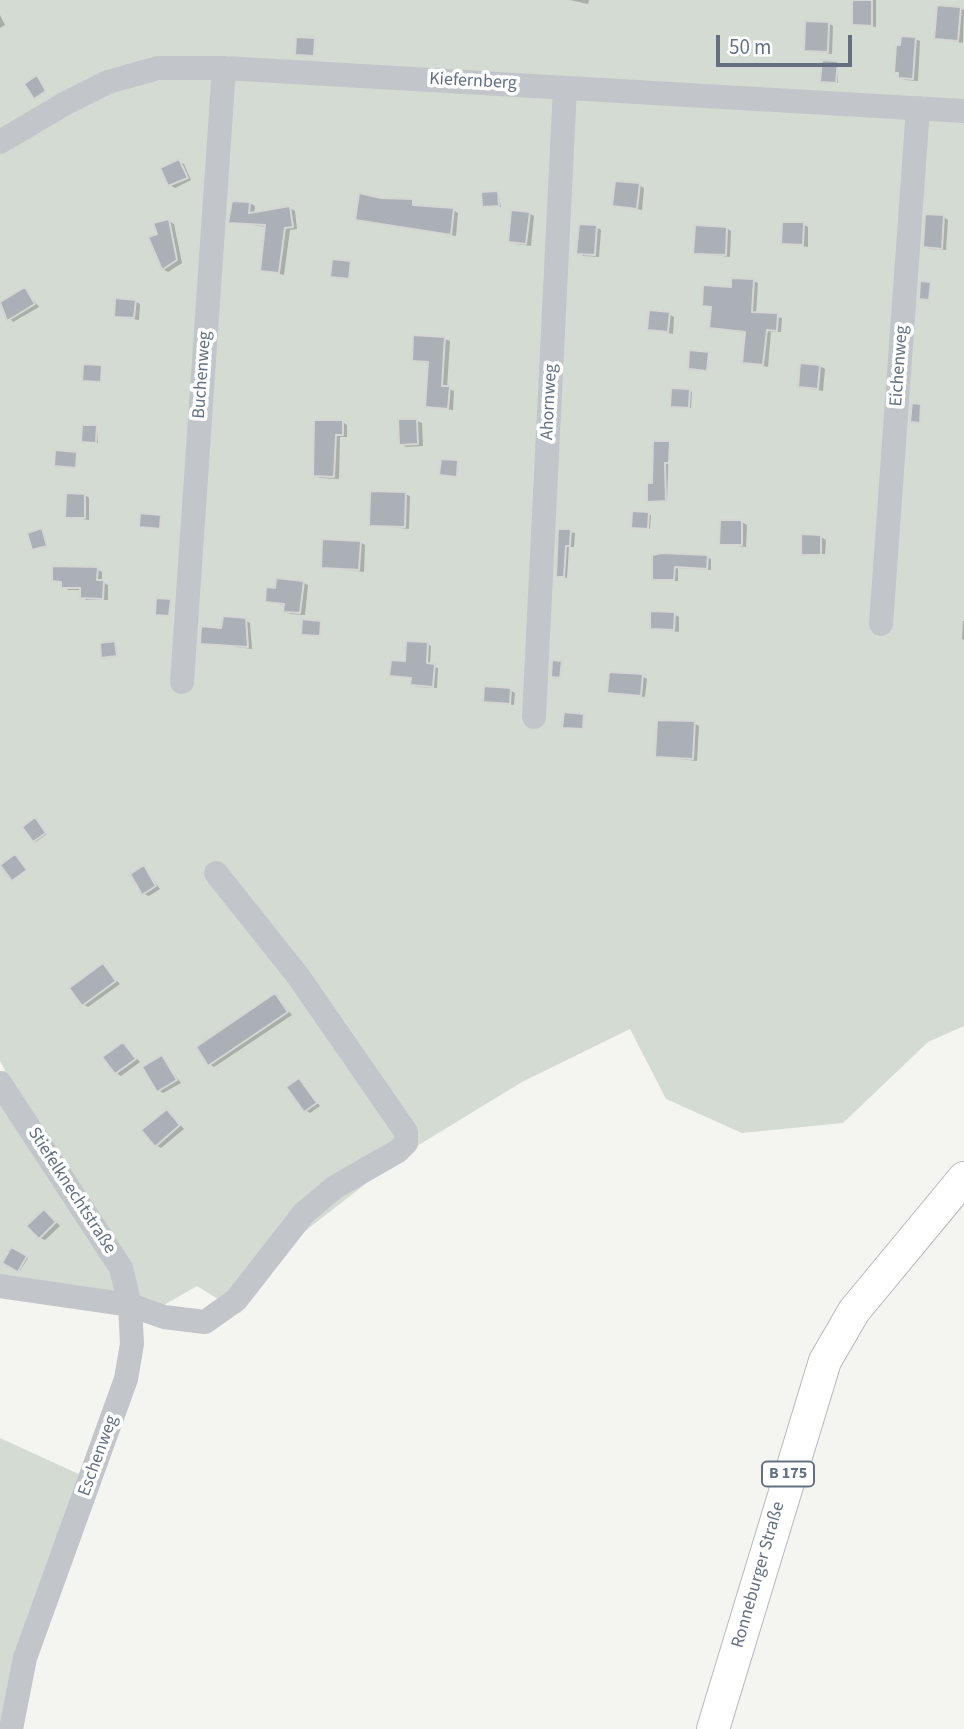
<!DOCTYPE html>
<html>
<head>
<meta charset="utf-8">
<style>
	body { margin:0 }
	#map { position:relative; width:964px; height:1729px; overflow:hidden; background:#f4f5f1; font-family:"Source Sans 3",sans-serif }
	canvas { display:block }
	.scale { position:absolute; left:716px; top:35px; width:136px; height:32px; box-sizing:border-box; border:4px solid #647082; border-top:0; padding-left:9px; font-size:21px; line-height:24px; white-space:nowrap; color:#647082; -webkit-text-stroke:5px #fff; paint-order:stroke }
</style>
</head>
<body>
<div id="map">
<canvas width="964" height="1729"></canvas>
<div class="scale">50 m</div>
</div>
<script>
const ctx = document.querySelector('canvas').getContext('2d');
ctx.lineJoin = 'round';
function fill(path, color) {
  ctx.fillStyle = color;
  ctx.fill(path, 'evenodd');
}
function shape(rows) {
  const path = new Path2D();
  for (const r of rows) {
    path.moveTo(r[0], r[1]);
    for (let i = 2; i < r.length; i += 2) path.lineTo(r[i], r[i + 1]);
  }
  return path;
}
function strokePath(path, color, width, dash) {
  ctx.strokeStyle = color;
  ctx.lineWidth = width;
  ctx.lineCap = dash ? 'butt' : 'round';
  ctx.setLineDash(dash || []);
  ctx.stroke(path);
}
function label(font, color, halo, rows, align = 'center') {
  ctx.font = font + ' "Source Sans 3",sans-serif';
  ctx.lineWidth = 7;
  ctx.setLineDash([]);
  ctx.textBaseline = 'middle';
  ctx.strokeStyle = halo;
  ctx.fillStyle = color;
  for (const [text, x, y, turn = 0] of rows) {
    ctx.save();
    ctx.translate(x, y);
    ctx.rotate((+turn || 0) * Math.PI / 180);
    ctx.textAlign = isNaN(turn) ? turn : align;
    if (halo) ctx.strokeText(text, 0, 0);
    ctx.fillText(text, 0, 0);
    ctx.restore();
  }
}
fill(shape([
	[0,0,964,0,964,1026,928,1042,843,1123,742,1133,666,1099,630,1029,522,1082,404,1154,300,1235,240,1313,197,1286,159,1308,0,1282,0,1074,5,1070,0,1061],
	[0,1438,83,1476,0,1729]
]), '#d4dbd2');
fill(shape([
	[570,0,589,0,588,4],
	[854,0,876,0,876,27,854,24],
	[960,8,964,10,963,43,936,38],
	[0,15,5,25,0,28],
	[828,23,833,26,832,54,806,50],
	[915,39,920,41,918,81,905,80,896,72],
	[837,63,838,83,824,82],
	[179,161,184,164,191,180,175,188,170,185],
	[639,185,644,188,642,210,614,205],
	[498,192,501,207,483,206],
	[380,200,412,201,417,207,453,210,458,213,456,236,357,219],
	[250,203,255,206,254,214,290,208,295,211,297,229,290,230,284,275,261,270,267,227,230,222],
	[529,213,534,216,531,246,515,244,510,241],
	[944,217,948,220,946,250,930,249,925,246],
	[169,221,174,224,182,263,168,272,163,269],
	[803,224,808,227,808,247,783,243],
	[596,227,601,230,599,257,583,256,578,253],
	[726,228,731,231,730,257,695,253],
	[753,281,758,283,756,314,782,318,781,332,771,332,768,367,743,362,746,333,711,327,712,308,704,305],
	[25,289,39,307,13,322,0,304],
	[135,301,140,304,139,320,116,316],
	[669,314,674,317,673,334,649,329],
	[445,339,450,341,447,388,454,391,453,410,427,406,430,364,413,360],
	[820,366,825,369,823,391,800,387],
	[672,390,692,392,691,408,673,407],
	[417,421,422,423,423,446,406,447,401,444],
	[343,422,347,425,347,437,340,437,339,479,320,478,315,475],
	[97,427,98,443,83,441],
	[669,443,667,502,651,502,654,484],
	[405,494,410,496,409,529,371,525],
	[85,495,89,498,89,520,67,517],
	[634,513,651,515,650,529,635,528],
	[742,522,747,525,746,547,721,544],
	[560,531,575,533,574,547,569,547,567,578,558,576],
	[821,537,826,540,825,554,803,554],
	[360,542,365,545,364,572,322,567],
	[654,557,707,557,711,559,711,570,678,568,678,581,657,581,653,579],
	[97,569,102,572,102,582,108,585,108,600,86,600,81,597,82,590,68,590,63,583,54,580],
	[304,583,308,585,305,615,290,614,285,611,285,606,267,601,276,590],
	[674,614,679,617,679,632,651,628],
	[245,620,250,623,252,649,202,643],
	[963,621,964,621,964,640,962,639],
	[427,644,431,646,430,665,438,668,437,688,416,687,412,684,412,679,391,675],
	[642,676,647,679,645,697,609,692],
	[510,690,515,693,514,705,484,701],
	[694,723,699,726,697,761,656,756],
	[36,819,47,834,36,842,34,841],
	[144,867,160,889,149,896,144,894],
	[103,966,120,984,88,1007,83,1004],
	[275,995,292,1015,214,1067,209,1064],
	[123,1044,140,1062,121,1076,116,1073],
	[162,1057,181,1083,163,1093,158,1090],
	[299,1080,320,1106,310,1113,305,1110],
	[167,1111,184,1129,161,1148,156,1145],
	[49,1214,60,1226,45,1240,40,1238],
	[11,1249,28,1258,20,1271,4,1262]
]), '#0003');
const building = shape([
	[852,0,872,0,872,26,852,25,852,0],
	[937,5,961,7,958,41,934,39,937,5],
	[805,21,829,22,828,52,804,51,805,21],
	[901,36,916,37,913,79,898,78,898,73,894,73,896,45,900,45,901,36],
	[296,37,315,38,314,56,295,55,296,37],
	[822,60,838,61,836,83,820,82,822,60],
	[37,75,46,91,34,99,24,84,37,75],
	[179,159,188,178,168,186,160,168,179,159],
	[615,181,640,183,637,209,612,206,615,181],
	[498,191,499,206,482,207,481,192,498,191],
	[359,193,381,198,413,199,413,205,454,208,451,235,355,220,359,193],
	[232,201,250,202,249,213,290,206,293,227,285,228,279,273,260,271,265,225,228,223,232,201],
	[511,210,530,212,526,244,508,242,511,210],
	[925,214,944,215,942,249,923,247,925,214],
	[169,219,177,260,162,270,148,237,157,234,153,223,169,219],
	[782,222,804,222,803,245,781,244,782,222],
	[579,224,597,225,595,255,576,254,579,224],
	[695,225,727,227,726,255,693,254,695,225],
	[332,259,351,261,349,279,330,277,332,259],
	[731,278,754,279,752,312,778,313,777,331,767,330,763,365,742,363,745,332,709,328,711,307,702,306,703,285,731,287,731,278],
	[920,281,931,282,929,300,919,299,920,281],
	[25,287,35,304,7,321,0,302,25,287],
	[115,298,136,300,134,318,114,317,115,298],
	[649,310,670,312,668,332,647,330,649,310],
	[413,335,445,337,442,386,450,386,448,409,425,407,428,362,412,361,413,335],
	[689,350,709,352,707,371,688,369,689,350],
	[800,363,820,365,818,389,798,387,800,363],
	[83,364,102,365,101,382,82,381,83,364],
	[671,388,690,389,689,408,670,407,671,388],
	[912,403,921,404,920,423,910,422,912,403],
	[398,419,417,419,418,444,399,445,398,419],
	[314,420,343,420,343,435,336,435,334,477,313,476,314,420],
	[82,425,97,425,96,443,81,442,82,425],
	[653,441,670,441,669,463,665,463,666,501,647,502,647,483,652,483,653,441],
	[55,450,77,452,76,468,54,466,55,450],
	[441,459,458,460,457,477,439,475,441,459],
	[370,491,406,492,405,527,369,526,370,491],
	[66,493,85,494,85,518,65,518,66,493],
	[632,511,649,512,648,529,631,528,632,511],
	[140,513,161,515,160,529,139,527,140,513],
	[720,520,742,520,742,545,719,545,720,520],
	[42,528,47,546,32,550,27,533,42,528],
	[558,529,571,529,570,546,566,546,564,577,556,577,558,529],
	[801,534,821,535,821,555,801,555,801,534],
	[322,539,361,541,359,570,321,568,322,539],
	[662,553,708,555,707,569,675,567,674,580,652,580,652,555,662,553],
	[52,566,98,567,97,580,104,580,103,599,80,598,80,588,61,588,61,582,52,581,52,566],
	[276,578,304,581,300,613,283,612,284,604,265,602,266,587,275,588,276,578],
	[156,598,171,599,169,616,155,615,156,598],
	[650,611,675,612,674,630,650,629,650,611],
	[223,616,246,618,248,647,200,644,201,626,221,628,223,616],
	[302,619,321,621,320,636,301,635,302,619],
	[115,641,117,656,101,658,100,643,115,641],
	[406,641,428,642,427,663,435,664,433,687,410,685,411,678,389,676,391,660,405,661,406,641],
	[552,660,562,661,560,678,551,677,552,660],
	[609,672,643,674,641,696,607,693,609,672],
	[484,686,511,688,510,704,483,702,484,686],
	[564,712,584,714,583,729,562,728,564,712],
	[657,720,695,721,693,759,655,757,657,720],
	[35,817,46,833,33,842,22,827,35,817],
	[15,854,27,870,12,881,0,865,15,854],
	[144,865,156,886,142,895,130,874,144,865],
	[103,963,116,981,82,1006,69,988,103,963],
	[275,993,288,1012,208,1066,196,1047,275,993],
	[123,1042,136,1059,115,1074,102,1057,123,1042],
	[162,1055,177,1080,157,1092,142,1067,162,1055],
	[299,1078,317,1103,304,1112,286,1087,299,1078],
	[167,1109,180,1125,155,1147,141,1130,167,1109],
	[44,1209,56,1222,39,1239,26,1226,44,1209],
	[11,1247,27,1256,18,1272,2,1263,11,1247]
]);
fill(building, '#abb0b7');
strokePath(building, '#d5d6d4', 2);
const major = shape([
	[713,1729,825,1361,854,1311,964,1178]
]);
strokePath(major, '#b5b8bd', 34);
strokePath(shape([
	[0,142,66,103,108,82,158,68,224,68,964,111],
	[881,624,918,108],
	[182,682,224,68],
	[534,717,565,88],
	[0,1083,121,1268,130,1305,132,1344,126,1379,25,1658,11,1729],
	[0,1286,130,1305,164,1317,205,1322,236,1300,304,1213,335,1187,398,1151,406,1143,406,1132,298,976,216,873]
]), '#c2c5c9', 24);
strokePath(major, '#fff', 32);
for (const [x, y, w] of [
	[788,1474,52]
]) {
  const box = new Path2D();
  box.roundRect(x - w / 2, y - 12.5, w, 25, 5);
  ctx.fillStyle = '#fff';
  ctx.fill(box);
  strokePath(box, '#647082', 2);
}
label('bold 16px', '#647082', null, [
	["B 175",788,1474]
]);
label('18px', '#647082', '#fff', [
	["Kiefernberg",473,82,3],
	["Eichenweg",900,366,-86],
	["Buchenweg",203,375,-86],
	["Ahornweg",550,402,-87],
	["Stiefelknechtstraße",71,1191,57],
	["Eschenweg",99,1456,-70],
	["Ronneburger Straße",759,1575,-74]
]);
</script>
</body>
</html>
